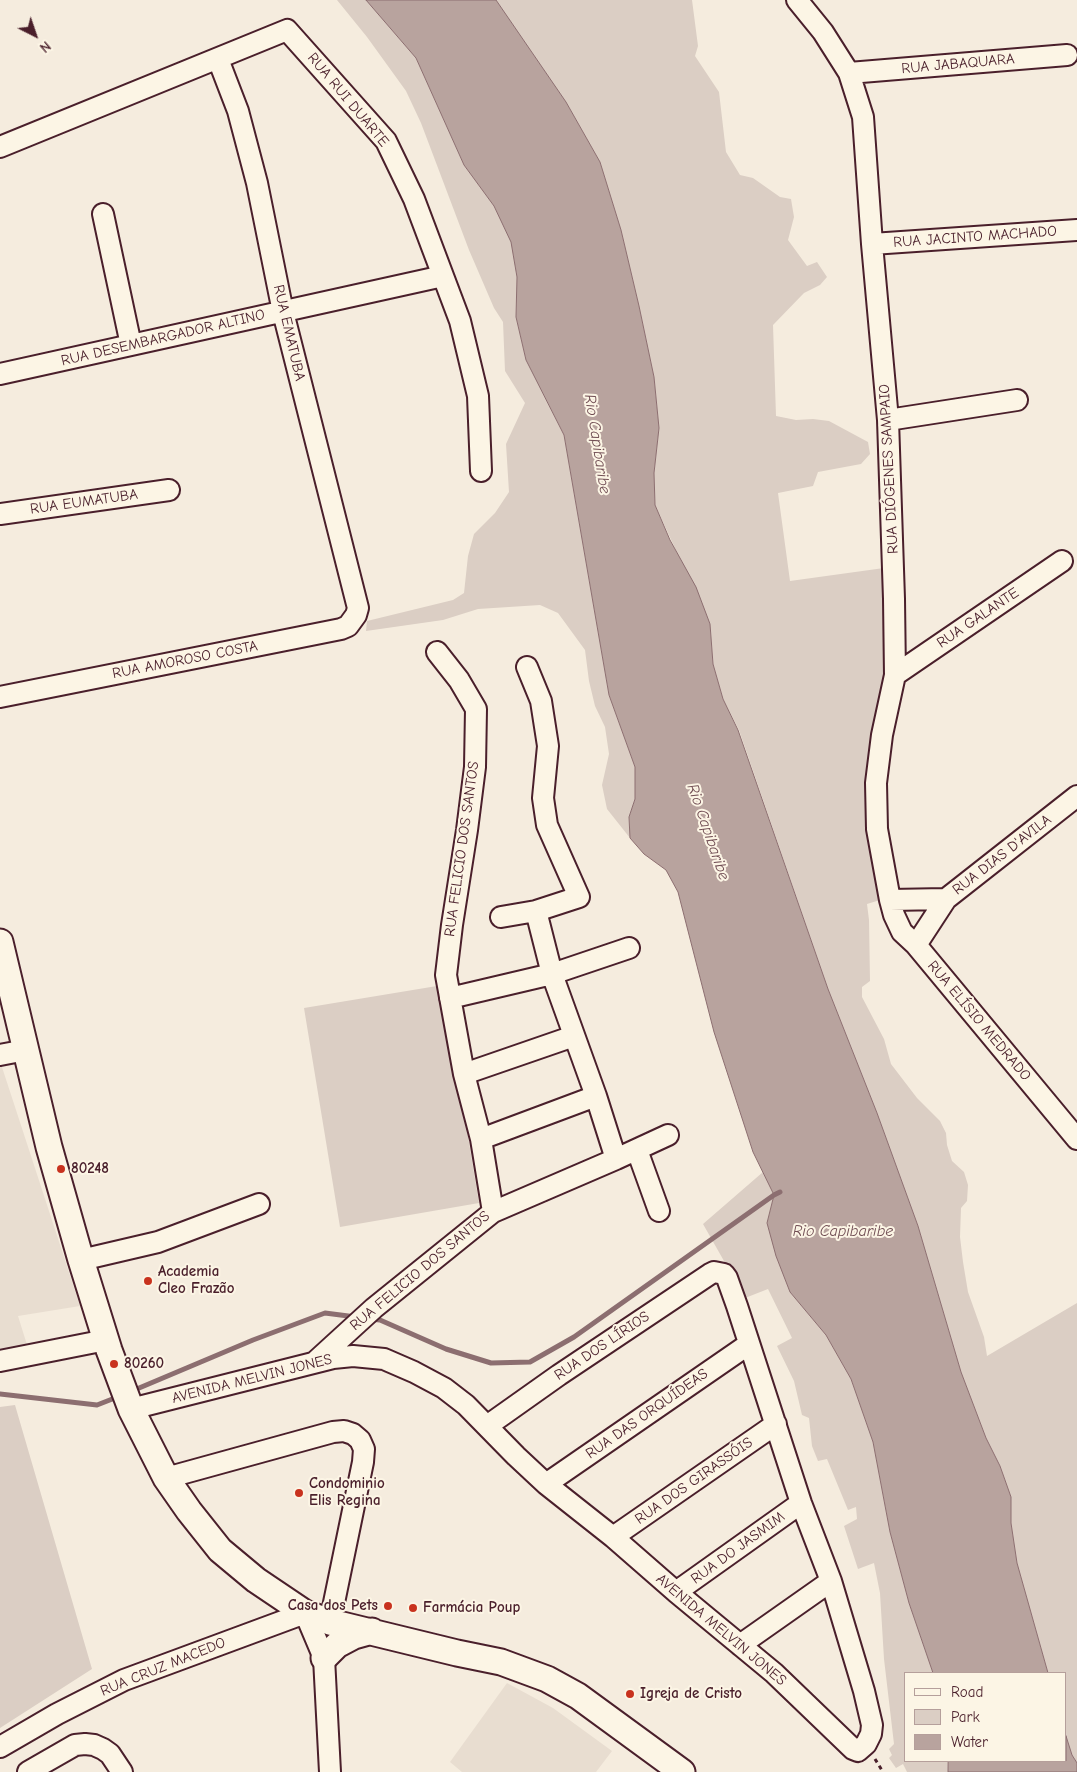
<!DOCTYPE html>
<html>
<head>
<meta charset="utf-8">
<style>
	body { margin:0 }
	#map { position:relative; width:1077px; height:1772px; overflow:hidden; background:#f5ecde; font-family:"Comic Neue",sans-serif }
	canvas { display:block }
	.legend { position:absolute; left:904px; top:1672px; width:162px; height:90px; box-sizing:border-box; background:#fcf5e5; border:1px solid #b59f9b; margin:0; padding:6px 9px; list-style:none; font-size:15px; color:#4a1f2b }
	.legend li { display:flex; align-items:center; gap:10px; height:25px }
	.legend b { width:25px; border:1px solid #b59f9b }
	.north { position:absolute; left:10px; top:10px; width:50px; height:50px; -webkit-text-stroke:4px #fcf5e5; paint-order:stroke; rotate:139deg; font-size:14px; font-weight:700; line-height:20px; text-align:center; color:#4a1f2b }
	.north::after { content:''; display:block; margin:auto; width:18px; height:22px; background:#4a1f2b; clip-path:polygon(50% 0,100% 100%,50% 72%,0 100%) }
</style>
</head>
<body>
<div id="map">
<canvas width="1077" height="1772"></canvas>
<ul class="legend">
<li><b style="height:6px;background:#fcf5e5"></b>Road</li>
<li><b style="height:14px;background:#dbcec4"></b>Park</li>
<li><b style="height:14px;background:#b8a39e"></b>Water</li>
</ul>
<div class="north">N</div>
</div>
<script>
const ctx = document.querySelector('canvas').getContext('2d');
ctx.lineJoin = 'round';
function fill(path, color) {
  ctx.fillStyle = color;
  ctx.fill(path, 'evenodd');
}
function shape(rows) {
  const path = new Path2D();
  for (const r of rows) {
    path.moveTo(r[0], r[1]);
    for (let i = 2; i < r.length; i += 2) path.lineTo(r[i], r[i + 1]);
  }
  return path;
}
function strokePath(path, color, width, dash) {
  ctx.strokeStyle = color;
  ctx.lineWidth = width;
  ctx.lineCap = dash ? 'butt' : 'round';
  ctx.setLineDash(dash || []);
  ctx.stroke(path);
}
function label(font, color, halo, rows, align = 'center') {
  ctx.font = font + ' "Comic Neue",sans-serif';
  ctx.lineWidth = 4;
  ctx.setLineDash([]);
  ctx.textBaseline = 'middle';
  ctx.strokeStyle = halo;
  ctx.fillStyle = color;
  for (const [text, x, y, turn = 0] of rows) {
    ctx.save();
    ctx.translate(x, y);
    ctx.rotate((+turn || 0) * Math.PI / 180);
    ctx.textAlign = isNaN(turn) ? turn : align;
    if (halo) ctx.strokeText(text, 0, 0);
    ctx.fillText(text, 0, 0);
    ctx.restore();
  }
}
fill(shape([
	[0,1061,80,1306,18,1316,28,1348,0,1354],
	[507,1683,553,1708,612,1751,596,1772,462,1772,450,1762]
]), '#e8ddd0');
fill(shape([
	[337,0,366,0,416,58,464,165,494,206,512,242,517,277,516,317,526,360,564,435,609,695,635,767,635,799,629,818,630,838,607,809,602,785,609,754,605,727,595,706,589,681,585,650,558,613,540,605,478,609,443,620,366,631,367,621,453,600,464,593,468,556,474,534,495,513,509,492,506,444,525,403,505,371,503,322,494,308,469,250,421,123,406,91,367,37],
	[496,0,692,0,698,46,695,56,719,92,726,152,740,175,753,178,780,197,791,199,794,217,788,240,807,266,817,262,827,277,820,285,804,293,773,325,776,416,796,420,813,419,829,421,868,442,870,454,861,464,818,472,813,486,778,493,790,581,884,568,886,674,869,747,868,802,880,900,867,904,869,920,870,981,862,987,862,997,884,1039,891,1064,917,1098,940,1121,946,1133,947,1145,952,1161,964,1172,968,1185,967,1201,961,1208,960,1237,963,1262,968,1292,984,1337,987,1356,1077,1303,1077,1763,1072,1755,1066,1736,1066,1673,1048,1673,1017,1563,1011,1523,1011,1497,1000,1466,986,1438,961,1372,918,1226,877,1113,828,989,739,730,723,699,713,664,710,624,655,505,654,473,659,428,654,377,639,306,621,230,600,162,566,102],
	[443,985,479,1203,340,1227,304,1008],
	[763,1172,774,1195,767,1223,790,1292,826,1335,851,1379,873,1442,890,1532,909,1603,933,1673,906,1673,906,1761,947,1761,948,1772,907,1772,903,1764,896,1768,889,1758,892,1755,889,1749,894,1744,884,1659,880,1593,874,1563,858,1569,844,1526,857,1519,856,1507,848,1510,827,1459,818,1461,812,1446,809,1418,802,1415,794,1381,777,1346,792,1338,768,1289,745,1298,703,1224],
	[15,1405,92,1669,0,1728,0,1407]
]), '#dbcec4');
const water = shape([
	[366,0,496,0,566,102,600,162,621,230,639,306,654,377,659,428,654,473,655,505,670,540,696,587,710,624,713,664,723,699,738,730,828,989,877,1113,918,1226,961,1372,986,1438,1000,1466,1011,1497,1011,1523,1017,1563,1048,1673,933,1673,909,1603,890,1532,873,1442,851,1379,826,1335,790,1292,776,1256,767,1223,774,1195,753,1152,714,1032,678,892,666,870,644,854,630,838,629,817,635,799,635,767,609,695,564,435,526,360,516,317,517,277,511,242,494,206,464,165,416,58,366,0],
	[1066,1736,1072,1755,1077,1763,1077,1772,948,1772,948,1761,1066,1761,1066,1736]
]);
fill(water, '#b8a39e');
strokePath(water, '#8c6e70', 1);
strokePath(shape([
	[369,1319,380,1320,446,1349,491,1363,530,1362,574,1337,774,1195,780,1192],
	[132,1391,253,1340,325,1313,356,1317],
	[0,1394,97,1405,120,1396]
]), '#8c6e70', 5);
const minor = shape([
	[797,0,823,32,849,73,863,117,872,244,888,420,894,599,895,675,882,735,876,783,877,829,890,900,946,899],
	[849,73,1067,55],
	[0,147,287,30,386,141,414,199,460,321,478,396,481,471],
	[103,214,131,345],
	[872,244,1077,230],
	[0,374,443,276],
	[888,420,1017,400],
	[0,514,169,490],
	[437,652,459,680,476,709,475,767,467,830,452,925,446,975,464,1074,481,1139,493,1212],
	[895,675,1062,561],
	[0,697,341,629,348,626,356,615,358,608,283,312,257,183,238,111,218,59],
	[890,900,894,915,902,932,916,945,1077,1139],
	[536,911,552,974,596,1096,616,1159],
	[501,917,536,911,579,897,547,825,543,798,548,746,541,701,527,667],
	[916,945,946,899,1077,796],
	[450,998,552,974,629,948],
	[0,1055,26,1050],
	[464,1074,574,1036],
	[481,1139,596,1096],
	[637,1150,659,1211],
	[81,1260,158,1242,259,1204],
	[0,1361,106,1340],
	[316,1361,374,1308,493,1212,616,1159,668,1135],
	[131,1409,333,1358,353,1356,384,1359,414,1372,444,1388,466,1405,516,1456,546,1484,613,1537,676,1592,774,1673,853,1749,858,1751,866,1744,871,1734,872,1725,864,1691,831,1581,801,1503,737,1306,727,1278,724,1274,714,1272,710,1274,559,1375,487,1426],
	[166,1478,333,1432,344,1431,353,1434,360,1440,364,1449,363,1462,330,1622],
	[546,1484,749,1344],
	[613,1537,776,1424],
	[676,1592,801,1503],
	[740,1645,831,1581],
	[0,1747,57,1714,124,1680,305,1613,324,1658,330,1772],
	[28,1772,75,1745,85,1744,94,1745,103,1749,110,1754,122,1772]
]);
const major = shape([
	[0,942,49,1147,81,1260,109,1350,131,1409,166,1478,189,1511,220,1550,256,1580,305,1613,330,1622,457,1653,501,1662,547,1679,578,1696,682,1772],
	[324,1658,337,1645,354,1636,372,1631]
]);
strokePath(minor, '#4a1f2b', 24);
strokePath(major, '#4a1f2b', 29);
strokePath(shape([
	[875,1759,883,1772]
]), '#4a1f2b', 3, [4, 4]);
strokePath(minor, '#fcf5e5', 20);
strokePath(major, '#fcf5e5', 25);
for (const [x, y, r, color] of [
	[61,1169,5,"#c8321e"],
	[148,1281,5,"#c8321e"],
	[114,1364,5,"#c8321e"],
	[299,1493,5,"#c8321e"],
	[388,1606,5,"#c8321e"],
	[413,1608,5,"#c8321e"],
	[630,1694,5,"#c8321e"]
]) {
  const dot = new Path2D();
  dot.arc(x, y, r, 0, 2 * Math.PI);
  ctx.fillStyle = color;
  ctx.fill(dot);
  strokePath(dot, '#fcf5e5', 2);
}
label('15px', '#4a1f2b', '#fcf5e5', [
	["RUA JABAQUARA",958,64,-5],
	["RUA RUI DUARTE",348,100,50],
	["RUA JACINTO MACHADO",975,237,-4],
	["RUA EMATUBA",289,333,77],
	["RUA DESEMBARGADOR ALTINO",163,338,-13],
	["RUA DIÓGENES SAMPAIO",889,469,-93],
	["RUA EUMATUBA",84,502,-8],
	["RUA GALANTE",978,618,-34],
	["RUA AMOROSO COSTA",185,660,-11],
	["RUA FELICIO DOS SANTOS",462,849,-82],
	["RUA DIAS D'AVILA",1002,855,-38],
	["RUA ELÍSIO MEDRADO",979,1021,50],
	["RUA FELICIO DOS SANTOS",420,1271,-40],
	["RUA DOS LÍRIOS",602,1346,-34],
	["AVENIDA MELVIN JONES",252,1379,-14],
	["RUA DAS ORQUÍDEAS",647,1414,-35],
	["RUA DOS GIRASSÓIS",694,1481,-35],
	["RUA DO JASMIM",738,1548,-36],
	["AVENIDA MELVIN JONES",721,1630,40],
	["RUA CRUZ MACEDO",163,1667,-22]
]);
label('bold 15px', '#4a1f2b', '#fcf5e5', [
	["80248",71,1169],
	["Academia",158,1272],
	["Cleo Frazão",158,1289],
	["80260",124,1364],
	["Condominio",309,1484],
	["Elis Regina",309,1501],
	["Casa dos Pets",378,1606,"right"],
	["Farmácia Poup",423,1608],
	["Igreja de Cristo",640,1694]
], 'left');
label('italic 16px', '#704d53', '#fcf5e5', [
	["Rio Capibaribe",597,444,81],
	["Rio Capibaribe",708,832,71],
	["Rio Capibaribe",843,1231]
]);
</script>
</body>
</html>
